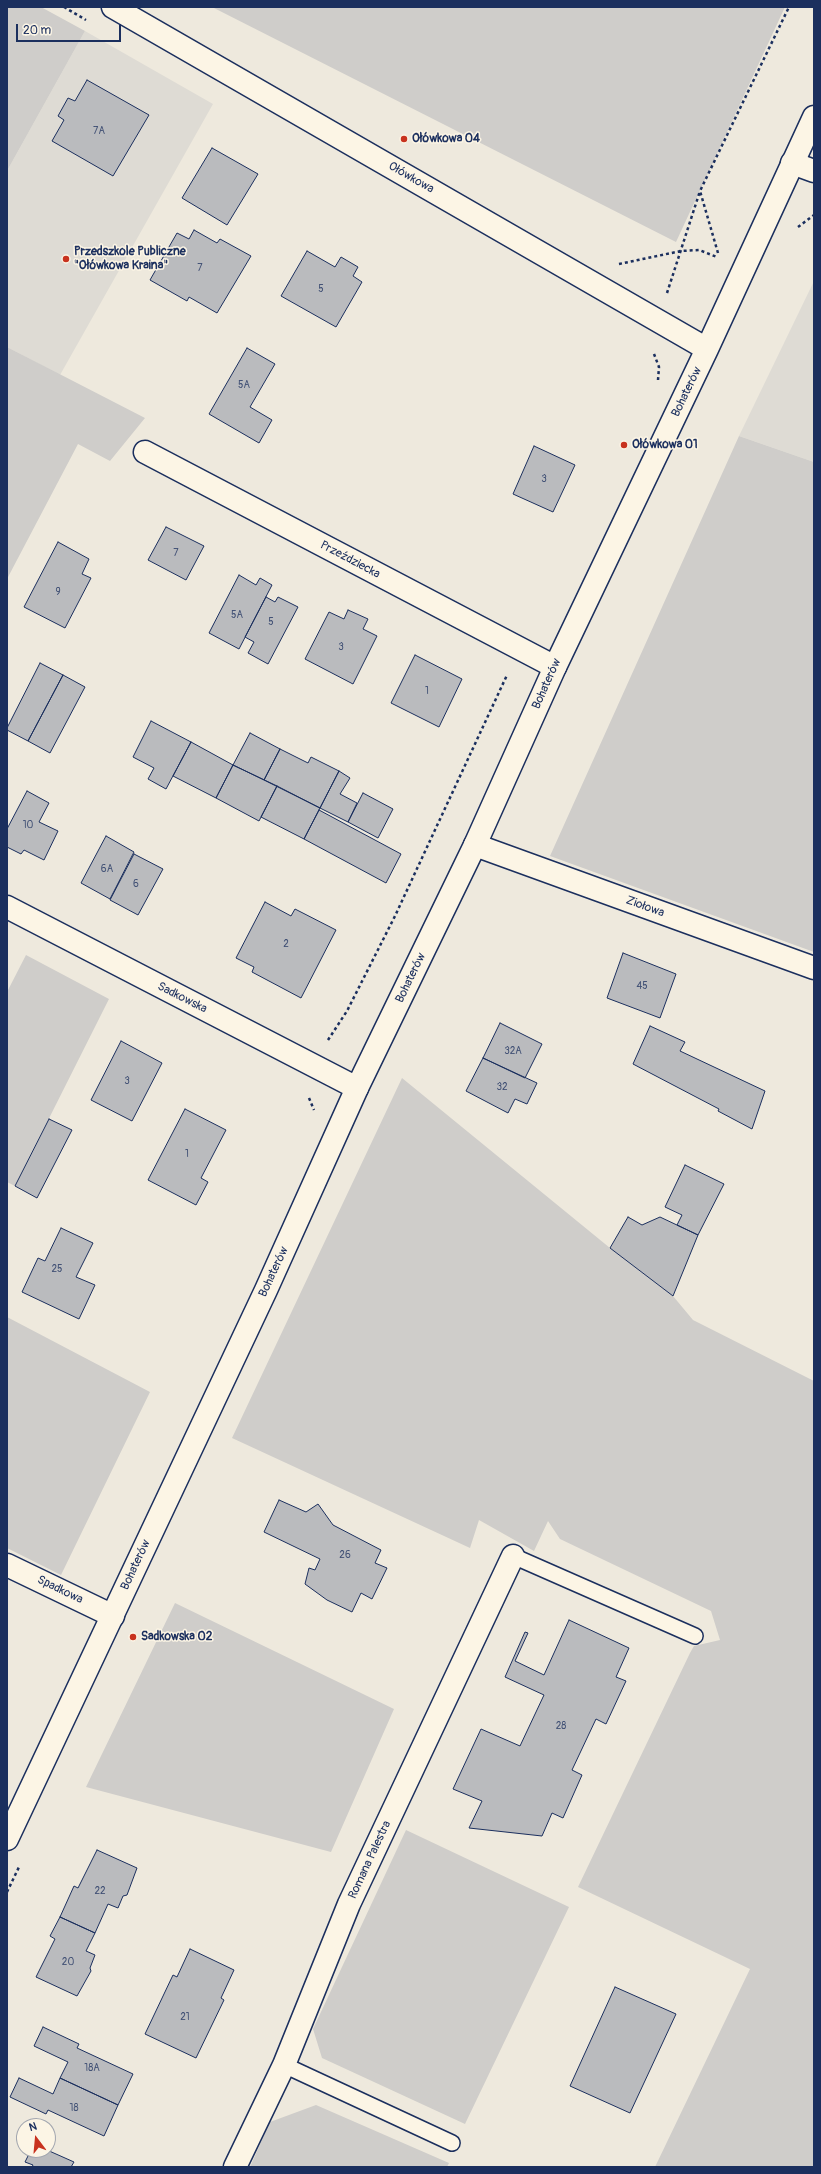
<!DOCTYPE html>
<html>
<head>
<meta charset="utf-8">
<style>
	body { margin:0 }
	#map { position:relative; width:821px; height:2174px; overflow:hidden; background:#eee9dd; font-family:Pangolin,sans-serif }
	canvas { display:block }
	.frame { position:absolute; inset:0; border:8px solid #1b2f5e; pointer-events:none }
	.north { position:absolute; left:16px; top:2118px; width:40px; height:40px; box-sizing:border-box; background:#fcf5e5; border:1px solid #a2a6af; border-radius:50%; rotate:344deg; font-size:11px; font-weight:700; line-height:16px; text-align:center; color:#1b2f5e }
	.north::after { content:''; display:block; margin:auto; width:14px; height:18px; background:#c8321e; clip-path:polygon(50% 0,100% 100%,50% 72%,0 100%) }
	.scale { position:absolute; left:16px; top:24px; width:105px; height:18px; box-sizing:border-box; border:2px solid #1b2f5e; border-top:0; padding-left:5px; font-size:12px; line-height:14px; white-space:nowrap; color:#1b2f5e; -webkit-text-stroke:3px #fcf5e5; paint-order:stroke }
</style>
</head>
<body>
<div id="map">
<canvas width="821" height="2174"></canvas>
<div class="frame"></div>
<div class="north">N</div>
<div class="scale">20 m</div>
</div>
<script>
const ctx = document.querySelector('canvas').getContext('2d');
ctx.lineJoin = 'round';
function fill(path, color) {
  ctx.fillStyle = color;
  ctx.fill(path, 'evenodd');
}
function shape(rows) {
  const path = new Path2D();
  for (const r of rows) {
    path.moveTo(r[0], r[1]);
    for (let i = 2; i < r.length; i += 2) path.lineTo(r[i], r[i + 1]);
  }
  return path;
}
function strokePath(path, color, width, dash) {
  ctx.strokeStyle = color;
  ctx.lineWidth = width;
  ctx.lineCap = dash ? 'butt' : 'round';
  ctx.setLineDash(dash || []);
  ctx.stroke(path);
}
function label(font, color, halo, rows, align = 'center') {
  ctx.font = font + ' Pangolin,sans-serif';
  ctx.lineWidth = 3;
  ctx.setLineDash([]);
  ctx.textBaseline = 'middle';
  ctx.strokeStyle = halo;
  ctx.fillStyle = color;
  for (const [text, x, y, turn = 0] of rows) {
    ctx.save();
    ctx.translate(x, y);
    ctx.rotate((+turn || 0) * Math.PI / 180);
    ctx.textAlign = isNaN(turn) ? turn : align;
    if (halo) ctx.strokeText(text, 0, 0);
    ctx.fillText(text, 0, 0);
    ctx.restore();
  }
}
fill(shape([
	[85,31,213,104,60,375,7,347,7,171],
	[814,281,814,462,739,436]
]), '#dedbd4');
fill(shape([
	[7,7,41,7,85,31,7,171],
	[212,7,785,7,676,242],
	[7,347,145,418,110,461,78,444,7,579],
	[739,436,814,462,814,952,550,856],
	[26,955,109,999,15,1186,7,1182,7,992],
	[402,1078,610,1248,673,1296,693,1320,814,1381,814,2167,655,2167,750,1969,578,1887,690,1653,694,1646,720,1640,711,1611,560,1539,548,1521,534,1551,479,1520,470,1548,232,1438],
	[7,1317,150,1392,61,1575,7,1548],
	[175,1603,394,1709,331,1852,86,1787],
	[406,1830,569,1907,465,2124,322,2058,313,2029],
	[316,2105,449,2163,447,2167,250,2167,270,2122]
]), '#cfcdca');
const building = shape([
	[87,80,149,115,113,176,52,141,64,120,58,116,68,98,75,101,87,80],
	[212,148,258,174,227,225,182,198,212,148],
	[194,230,217,243,220,239,251,256,217,313,189,297,187,301,150,280,177,233,189,239,194,230],
	[307,251,335,267,341,257,358,267,353,276,362,282,336,327,281,296,307,251],
	[247,348,275,364,250,407,272,420,259,443,209,414,247,348],
	[534,446,575,465,553,512,513,494,534,446],
	[166,527,204,546,186,580,148,560,166,527],
	[58,542,89,559,82,574,91,578,65,628,24,607,58,542],
	[239,575,256,585,260,578,272,585,239,649,209,633,239,575],
	[266,597,275,602,278,597,298,607,268,664,248,653,254,642,245,637,266,597],
	[348,610,368,619,363,629,377,636,353,684,305,659,329,612,344,619,348,610],
	[415,655,462,679,439,727,391,703,415,655],
	[40,663,63,675,28,741,7,730,7,728,40,663],
	[63,675,85,687,50,753,28,741,63,675],
	[151,721,191,742,166,789,148,779,154,768,133,757,151,721],
	[250,733,280,749,264,780,233,765,250,733],
	[191,742,233,765,216,798,173,776,191,742],
	[280,749,308,763,311,757,339,771,320,808,264,780,280,749],
	[233,765,277,786,259,821,216,798,233,765],
	[339,771,350,778,340,794,357,803,348,822,320,808,339,771],
	[277,786,320,808,304,839,261,817,277,786],
	[27,791,49,803,39,822,58,831,44,860,24,850,21,854,7,847,7,829,27,791],
	[363,793,393,809,378,838,348,822,363,793],
	[319,810,401,854,386,883,304,839,319,810],
	[106,836,134,852,110,899,81,883,106,836],
	[134,854,163,869,138,915,110,900,134,854],
	[265,902,291,916,295,909,336,930,301,998,252,972,254,967,236,958,265,902],
	[623,953,676,974,660,1018,607,998,623,953],
	[500,1023,542,1044,525,1078,483,1058,500,1023],
	[650,1026,685,1042,680,1051,765,1091,752,1129,718,1111,719,1109,633,1064,650,1026],
	[121,1041,162,1063,132,1121,91,1100,121,1041],
	[483,1058,537,1083,527,1104,515,1099,508,1113,466,1091,483,1058],
	[185,1109,226,1130,201,1178,208,1182,196,1205,148,1180,185,1109],
	[49,1119,72,1130,37,1198,15,1186,49,1119],
	[685,1165,724,1184,698,1235,677,1225,682,1215,665,1207,685,1165],
	[628,1217,642,1225,660,1217,698,1235,673,1296,610,1248,628,1217],
	[61,1228,93,1243,76,1277,95,1285,79,1319,22,1292,38,1258,45,1261,61,1228],
	[279,1500,306,1512,318,1504,333,1525,381,1550,375,1563,387,1568,372,1599,361,1593,352,1612,327,1600,305,1584,309,1568,315,1570,320,1559,264,1532,279,1500],
	[569,1620,629,1648,616,1677,626,1681,606,1724,596,1719,572,1770,582,1775,563,1818,552,1813,542,1836,469,1828,482,1801,453,1789,481,1729,520,1746,544,1695,505,1677,525,1632,528,1633,515,1661,544,1675,569,1620],
	[97,1850,137,1868,127,1895,123,1896,118,1908,108,1904,95,1933,60,1917,74,1886,78,1888,97,1850],
	[60,1917,95,1933,86,1951,95,1955,90,1968,91,1971,77,1996,36,1977,55,1939,50,1936,60,1917],
	[190,1949,234,1970,221,1998,224,2000,196,2058,145,2034,173,1975,177,1977,190,1949],
	[615,1987,676,2014,630,2113,570,2086,615,1987],
	[43,2027,79,2044,77,2048,133,2074,118,2105,60,2078,68,2062,34,2046,43,2027],
	[19,2078,53,2094,60,2078,118,2105,104,2136,48,2110,46,2114,10,2097,19,2078],
	[31,2150,47,2150,74,2162,71,2167,32,2167,33,2165,25,2162,31,2150]
]);
fill(building, '#babbbe');
strokePath(building, '#1b2f5e', 1);
const service = shape([
	[513,1556,695,1636],
	[284,2065,452,2143]
]);
const minor = shape([
	[792,163,814,171],
	[145,452,555,667],
	[475,845,814,968],
	[7,907,357,1088],
	[7,1565,113,1616],
	[235,2167,284,2065,349,1904,513,1556]
]);
const tertiary = shape([
	[113,7,707,349],
	[7,1839,266,1290,357,1088,475,845,555,667,707,349,814,117]
]);
strokePath(service, '#1b2f5e', 18);
strokePath(minor, '#1b2f5e', 25);
strokePath(tertiary, '#1b2f5e', 25);
strokePath(shape([
	[64,7,86,20],
	[798,227,814,215],
	[718,253,700,191,789,7],
	[619,264,681,251,699,250,717,257],
	[667,293,700,191],
	[654,354,659,367,658,380],
	[328,1040,347,1011,395,916,507,675],
	[309,1098,314,1110],
	[7,1892,19,1867]
]), '#1b2f5e', 2.5, [3, 3]);
strokePath(service, '#fcf5e5', 15);
strokePath(minor, '#fcf5e5', 22);
strokePath(tertiary, '#fcf5e5', 22);
for (const [x, y, r, color] of [
	[404,139,4,"#c8321e"],
	[66,259,4,"#c8321e"],
	[624,445,4,"#c8321e"],
	[133,1637,4,"#c8321e"]
]) {
  const dot = new Path2D();
  dot.arc(x, y, r, 0, 2 * Math.PI);
  ctx.fillStyle = color;
  ctx.fill(dot);
  strokePath(dot, '#fcf5e5', 1.5);
}
label('10px', '#435276', null, [
	["7A",99,131],
	["7",200,268],
	["5",321,289],
	["5A",244,385],
	["3",544,479],
	["7",176,553],
	["9",58,592],
	["5A",237,615],
	["5",271,622],
	["3",341,647],
	["1",427,691],
	["10",28,825],
	["6A",107,869],
	["6",136,884],
	["2",286,944],
	["45",642,986],
	["32A",513,1051],
	["3",127,1081],
	["32",502,1087],
	["1",187,1154],
	["25",57,1269],
	["26",345,1555],
	["28",561,1726],
	["22",100,1891],
	["20",68,1962],
	["21",185,2017],
	["18A",92,2068],
	["18",74,2108]
]);
label('bold 12px', '#1b2f5e', '#fcf5e5', [
	["Ołówkowa 04",412,139],
	["Przedszkole Publiczne",74,252],
	["\"Ołówkowa Kraina\"",74,266],
	["Ołówkowa 01",632,445],
	["Sadkowska 02",141,1637]
], 'left');
label('12px', '#1b2f5e', '#fcf5e5', [
	["Ołówkowa",411,178,30],
	["Bohaterów",687,392,-64],
	["Przeździecka",350,560,28],
	["Bohaterów",547,684,-66],
	["Ziołowa",645,907,20],
	["Bohaterów",411,978,-64],
	["Sadkowska",182,998,27],
	["Bohaterów",274,1272,-65],
	["Bohaterów",136,1565,-65],
	["Spadkowa",60,1590,26],
	["Romana Palestra",370,1860,-65]
]);
</script>
</body>
</html>
